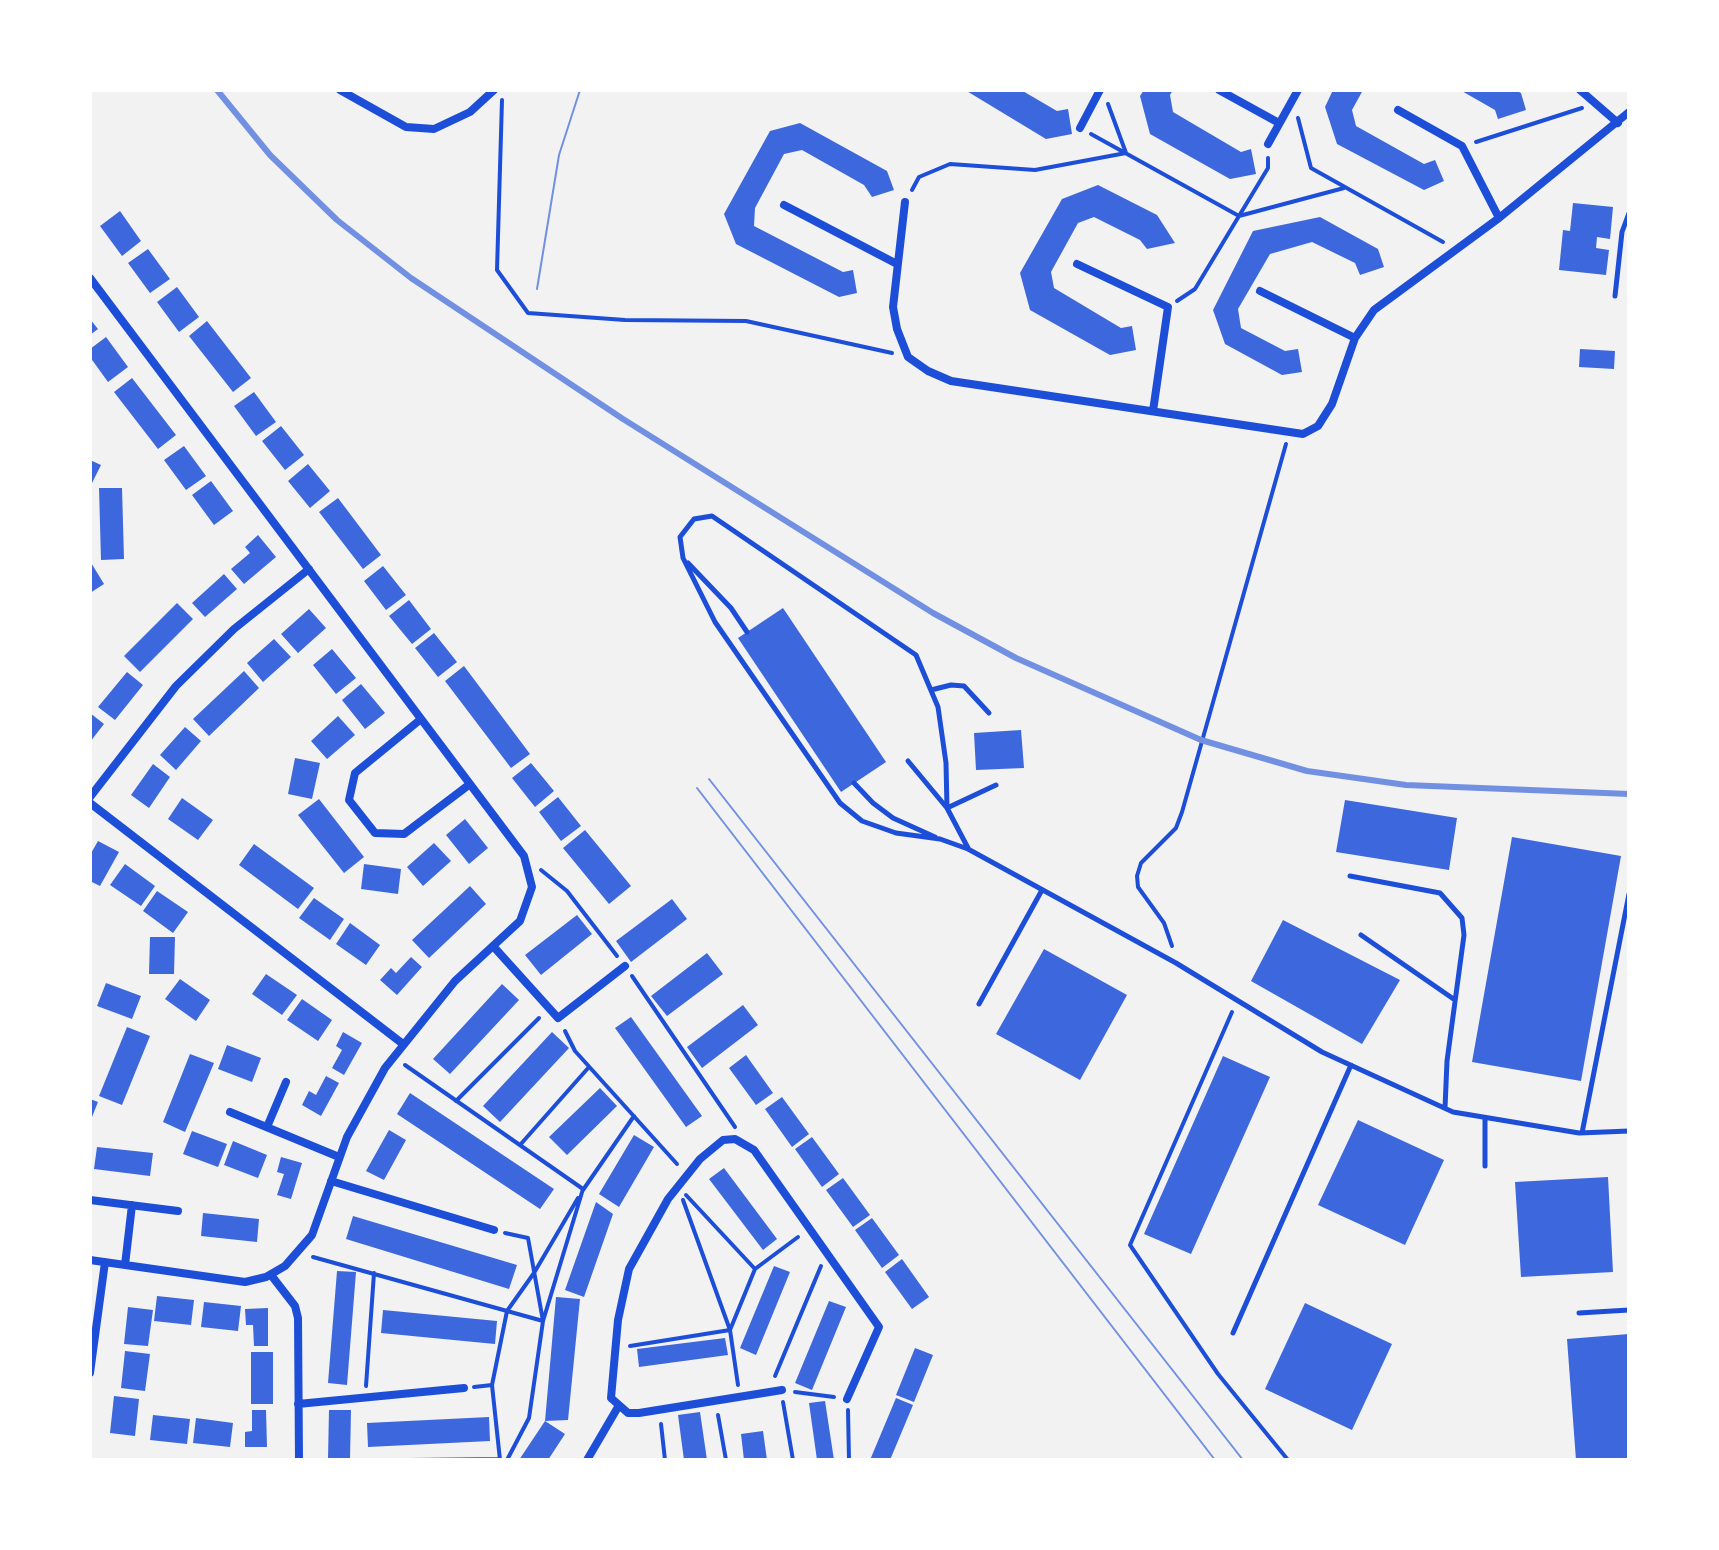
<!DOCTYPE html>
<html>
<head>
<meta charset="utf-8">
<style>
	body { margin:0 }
	#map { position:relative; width:1719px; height:1550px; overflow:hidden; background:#f2f2f2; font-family:"Roboto Condensed",sans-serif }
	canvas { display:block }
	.frame { position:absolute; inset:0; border:92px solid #fff; pointer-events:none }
</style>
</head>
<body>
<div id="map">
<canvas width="1719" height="1550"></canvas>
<div class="frame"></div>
</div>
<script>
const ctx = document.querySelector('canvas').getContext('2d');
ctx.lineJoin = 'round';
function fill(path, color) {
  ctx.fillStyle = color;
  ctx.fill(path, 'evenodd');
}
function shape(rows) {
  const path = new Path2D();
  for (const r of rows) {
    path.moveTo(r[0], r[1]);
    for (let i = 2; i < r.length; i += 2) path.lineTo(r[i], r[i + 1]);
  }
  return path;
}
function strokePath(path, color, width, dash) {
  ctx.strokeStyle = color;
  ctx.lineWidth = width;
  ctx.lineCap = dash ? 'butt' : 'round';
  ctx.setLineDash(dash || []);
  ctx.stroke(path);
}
fill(shape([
	[965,90,1021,90,1057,111,1068,109,1072,134,1046,139],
	[1144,90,1173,90,1170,95,1173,112,1241,152,1251,149,1256,174,1230,179,1150,134,1140,96],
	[1333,90,1363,90,1352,110,1356,126,1424,164,1435,160,1444,181,1424,190,1337,144,1325,107],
	[1460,90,1515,90,1521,93,1526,110,1498,119,1495,110],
	[800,123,887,171,894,190,872,197,864,185,802,150,784,154,755,208,754,226,843,272,853,270,857,293,839,297,736,244,724,214,770,131],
	[1098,185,1157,215,1175,243,1147,249,1140,240,1094,217,1078,223,1051,272,1054,288,1121,328,1132,326,1136,350,1110,355,1030,310,1020,273,1062,199],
	[1573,203,1613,207,1610,239,1597,237,1596,248,1609,250,1606,275,1559,270,1563,230,1570,231],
	[120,211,141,241,122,256,100,226],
	[1320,217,1378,249,1384,267,1360,275,1355,263,1312,242,1270,254,1238,309,1241,328,1285,351,1298,349,1302,372,1282,375,1225,344,1213,310,1253,231],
	[148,249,170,279,150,293,128,263],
	[177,287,199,317,179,332,157,302],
	[90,319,98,329,90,335],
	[207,321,251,378,233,392,189,336],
	[106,337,128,367,108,382,90,357,90,349],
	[1580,349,1615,351,1614,369,1579,367],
	[132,378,176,435,158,449,114,392],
	[254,392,276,422,256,436,234,406],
	[281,426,304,455,285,470,262,441],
	[184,446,206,476,186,490,164,460],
	[90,460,101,465,90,487],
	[308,464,330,491,310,508,288,481],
	[211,481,233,511,214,525,192,495],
	[99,488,122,488,124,559,101,560],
	[338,498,381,555,363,569,319,512],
	[258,535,276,557,244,584,231,569,250,553,245,547],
	[90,561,104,584,90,593],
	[383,566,406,595,386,610,364,581],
	[224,574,237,589,205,617,192,603],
	[409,600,431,629,412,644,389,616],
	[177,603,193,619,140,672,124,656],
	[783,608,886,762,841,792,738,638],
	[309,609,326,628,298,653,281,634],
	[434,633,457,662,438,677,415,648],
	[274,639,291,657,263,682,247,663],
	[332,649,356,678,336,694,313,665],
	[464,666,530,754,511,768,445,681],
	[244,671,259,688,209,736,193,719],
	[127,672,143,685,115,720,98,707],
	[361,684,385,713,365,729,342,700],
	[90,713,104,724,90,742],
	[338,716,355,735,327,759,311,741],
	[185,727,201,741,176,770,160,755],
	[1021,730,1024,768,976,770,974,733],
	[295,758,320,763,312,799,288,794],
	[531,763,554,791,535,807,512,778],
	[153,764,170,777,149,808,131,795],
	[558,797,581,826,561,841,539,812],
	[182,798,213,820,198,840,168,819],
	[319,799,364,857,344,873,298,815],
	[1345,800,1457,818,1449,870,1336,852],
	[465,819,488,848,469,864,446,835],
	[585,830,631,886,609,904,563,848],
	[1512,837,1621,856,1581,1081,1472,1062],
	[98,841,119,852,100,886,90,881,90,855],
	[434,843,451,861,423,886,407,867],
	[254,844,314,888,298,909,239,865],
	[125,864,155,886,141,906,110,885],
	[364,864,401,869,398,894,361,889],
	[470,886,486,904,429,958,412,940],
	[157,891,188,912,173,933,143,911],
	[314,898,344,919,330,940,299,918],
	[672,899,687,919,631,962,616,941],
	[577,915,592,934,541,975,525,955],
	[1283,920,1400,980,1362,1044,1251,981],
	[350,923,380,945,366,965,336,944],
	[150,937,175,937,174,974,149,974],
	[1044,949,1127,995,1080,1080,996,1034],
	[707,953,723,974,667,1016,651,996],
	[411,957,422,967,397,995,380,980,391,968,396,973],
	[266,974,297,995,282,1015,252,994],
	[180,979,210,1000,196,1021,165,999],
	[106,983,141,996,132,1019,97,1006],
	[502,984,519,1000,450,1074,433,1059],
	[302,999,332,1020,318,1041,287,1020],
	[743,1005,758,1025,702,1068,687,1047],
	[631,1017,702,1116,686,1127,615,1028],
	[127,1027,150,1036,122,1105,99,1096],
	[343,1032,362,1043,344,1075,332,1068,342,1050,336,1046],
	[552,1032,569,1048,500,1122,483,1106],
	[227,1045,261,1058,252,1082,218,1069],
	[190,1054,214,1063,185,1132,163,1122],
	[746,1055,773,1093,756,1105,729,1068],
	[1223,1056,1270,1077,1191,1254,1144,1234],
	[326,1076,339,1083,321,1116,302,1105,309,1091,316,1095],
	[600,1088,617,1106,567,1155,549,1137],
	[410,1093,554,1189,540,1209,397,1114],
	[782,1097,809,1134,792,1147,765,1109],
	[90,1099,98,1102,90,1122],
	[1358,1120,1444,1160,1405,1245,1318,1205],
	[389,1130,406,1140,384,1180,366,1171],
	[192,1131,227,1144,218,1167,183,1154],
	[634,1135,654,1147,619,1207,599,1194],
	[812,1137,839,1174,822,1187,795,1149],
	[233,1141,267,1155,258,1178,224,1165],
	[97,1147,153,1153,150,1176,94,1169],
	[281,1157,302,1163,291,1199,277,1195,284,1174,277,1172],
	[724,1168,777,1239,763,1250,709,1179],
	[1608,1177,1613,1272,1521,1277,1515,1182],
	[843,1178,870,1215,853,1227,826,1190],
	[596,1202,613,1214,584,1297,565,1290],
	[203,1213,259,1219,257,1242,201,1236],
	[353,1216,517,1265,509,1289,346,1239],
	[872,1218,899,1255,882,1268,855,1230],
	[902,1259,929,1297,912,1309,885,1272],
	[774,1266,790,1272,756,1355,740,1348],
	[337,1271,356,1272,347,1385,328,1383],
	[157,1296,194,1300,191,1325,154,1321],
	[556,1297,580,1299,568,1420,545,1421],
	[829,1301,846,1307,812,1390,795,1383],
	[204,1302,241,1306,238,1331,201,1327],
	[1305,1303,1392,1344,1352,1430,1265,1389],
	[128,1307,153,1310,148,1346,124,1344],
	[268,1308,268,1346,254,1346,253,1325,246,1325,245,1309],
	[383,1310,497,1321,495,1344,381,1333],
	[1629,1334,1629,1460,1576,1460,1567,1339],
	[725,1338,728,1355,639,1367,637,1349],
	[915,1348,933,1355,914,1402,896,1395],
	[125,1351,150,1354,145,1391,121,1388],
	[251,1352,273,1352,273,1404,251,1404],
	[114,1396,139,1399,135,1436,110,1433],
	[896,1398,913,1405,890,1460,870,1460],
	[825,1401,834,1460,817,1460,809,1403],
	[252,1410,266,1410,267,1447,245,1447,245,1432,252,1431],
	[329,1410,351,1410,350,1459,328,1459],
	[700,1412,707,1460,684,1460,678,1415],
	[153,1415,190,1419,187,1444,150,1440],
	[489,1417,490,1441,368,1447,367,1423],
	[196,1418,233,1423,230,1447,193,1443],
	[545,1421,565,1434,548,1460,519,1460],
	[763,1431,767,1460,744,1460,741,1434]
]), '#3d67dc');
strokePath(shape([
	[502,100,497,270,528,313,625,320,746,321,892,353],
	[1298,118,1311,168,1443,242],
	[1091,134,1239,216,1268,168,1268,158],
	[1476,142,1582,108],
	[912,190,919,177,950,164,1035,170,1126,153,1108,104],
	[1177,301,1195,289,1239,216,1344,188],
	[541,870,567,891,617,956],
	[1172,946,1164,923,1138,887,1137,876,1141,863,1176,828,1182,812,1286,444],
	[632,976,735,1127],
	[1232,1012,1130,1245,1218,1374,1288,1460],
	[565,1031,575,1051,677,1164],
	[405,1065,583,1189,543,1321,529,1418,507,1460],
	[456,1101,539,1018],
	[520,1145,589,1067],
	[583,1190,634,1116],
	[686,1195,755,1269],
	[313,1257,543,1321,528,1238,505,1233],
	[630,1346,730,1330,683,1200],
	[775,1376,821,1266],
	[738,1385,730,1330,755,1269,798,1237],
	[366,1386,374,1273],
	[474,1387,492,1385],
	[795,1392,834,1397],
	[783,1402,793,1460],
	[848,1410,849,1460],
	[718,1415,726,1460],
	[661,1424,665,1460],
	[355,1460,371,1460],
	[410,1460,499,1459],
	[500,1460,492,1385,507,1311,534,1273,578,1198]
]), '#1d4ed8', 4);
strokePath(shape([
	[1615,296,1622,232,1629,213],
	[688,563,731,608,747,632],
	[931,690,951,685,964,686,989,713],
	[908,761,947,808,968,848],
	[854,783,873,803,893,818,935,837],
	[947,808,946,763,938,707,916,655,712,516,694,519,680,537,683,558,715,622,840,803,862,821,896,833,940,839,968,849,1176,963,1322,1052,1453,1112,1579,1133,1629,1131],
	[947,808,996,785],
	[1350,876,1440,893,1462,918,1464,935,1447,1061,1445,1108],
	[1361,935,1455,1000],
	[979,1004,1042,890],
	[1582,1133,1629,894],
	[1485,1166,1485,1118],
	[1579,1313,1629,1310],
	[1233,1333,1351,1065]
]), '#1d4ed8', 5);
strokePath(shape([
	[340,90,406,127,434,129,470,112,494,90],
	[1219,90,1279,123],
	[1580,90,1618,123],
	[1398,110,1462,146,1499,218],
	[1080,128,1100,90],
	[1268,144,1298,90],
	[905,202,893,307,897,329,908,357,928,371,951,381,1303,434,1318,426,1332,404,1355,338,1374,310,1499,218,1629,112],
	[784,205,897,264],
	[1077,264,1168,307,1153,411],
	[90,278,524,856,532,887,520,921,455,981,385,1068,347,1137,312,1235,285,1266,266,1277,245,1282,90,1260],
	[1260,291,1355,338],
	[421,719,355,773,349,800,375,833,404,834,470,784],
	[90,797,176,686,234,629,309,569],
	[90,803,403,1044],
	[493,946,558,1018,625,966],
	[230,1112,339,1157],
	[267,1127,286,1082],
	[331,1181,494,1230],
	[90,1200,178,1211],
	[125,1265,132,1205],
	[271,1275,295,1306,298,1318,299,1460],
	[90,1373,105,1262],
	[782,1390,639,1413,628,1413,611,1398,618,1320,629,1269,668,1199,700,1159,723,1140,735,1139,754,1150,879,1327,847,1399],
	[298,1404,464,1388],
	[587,1460,618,1407]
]), '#1d4ed8', 8);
strokePath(shape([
	[537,289,559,155,580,90],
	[709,779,1243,1460],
	[697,788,1215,1460]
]), '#7290e2', 2);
strokePath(shape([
	[217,90,270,155,337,220,411,278,623,419,933,613,1016,658,1201,740,1307,771,1406,785,1629,794]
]), '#7290e2', 6);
</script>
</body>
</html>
